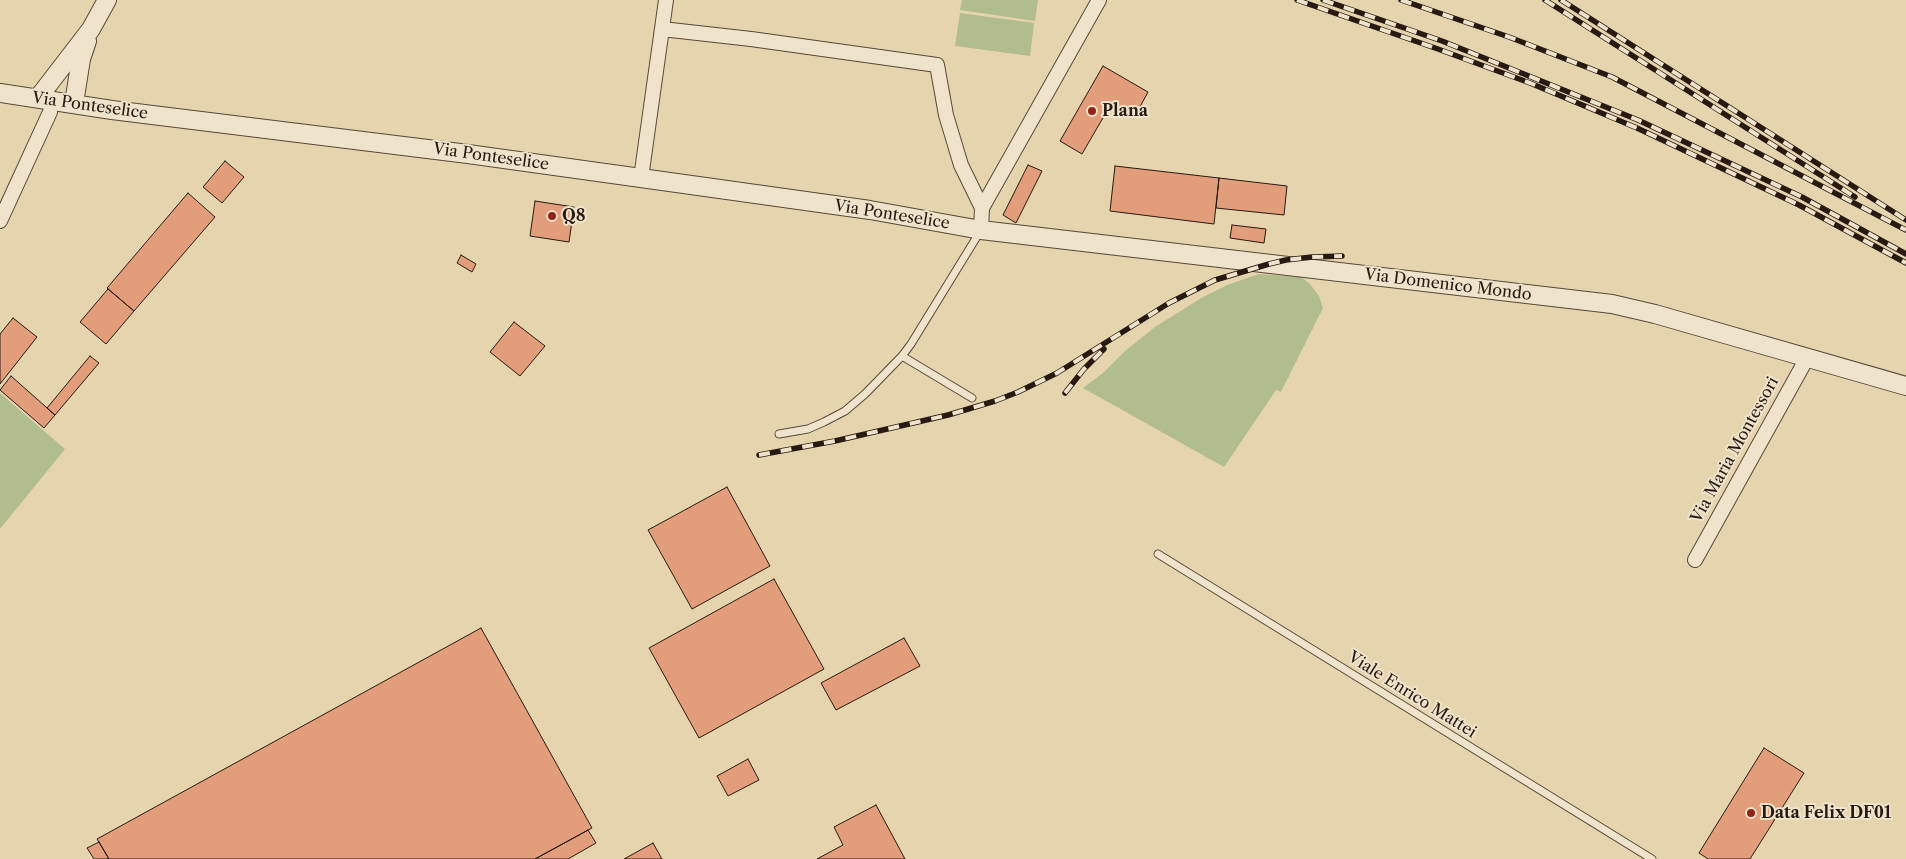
<!DOCTYPE html>
<html>
<head>
<meta charset="utf-8">
<style>
	body { margin:0 }
	canvas { display:block; background:#e6d4af }
</style>
</head>
<body>
<canvas width="1906" height="859"></canvas>
<script>
const ctx = document.querySelector('canvas').getContext('2d');
ctx.lineJoin = 'round';
function fill(path, color) {
  ctx.fillStyle = color;
  ctx.fill(path, 'evenodd');
}
function shape(rows) {
  const path = new Path2D();
  for (const r of rows) {
    path.moveTo(r[0], r[1]);
    for (let i = 2; i < r.length; i += 2) path.lineTo(r[i], r[i + 1]);
  }
  return path;
}
function strokePath(path, color, width, dash) {
  ctx.strokeStyle = color;
  ctx.lineWidth = width;
  ctx.lineCap = dash ? 'butt' : 'round';
  ctx.setLineDash(dash || []);
  ctx.stroke(path);
}
function label(font, color, halo, rows, align = 'center') {
  ctx.font = font + ' "Libre Caslon Text",serif';
  ctx.lineWidth = 4;
  ctx.setLineDash([]);
  ctx.textBaseline = 'middle';
  ctx.strokeStyle = halo;
  ctx.fillStyle = color;
  for (const [text, x, y, turn = 0] of rows) {
    ctx.save();
    ctx.translate(x, y);
    ctx.rotate((+turn || 0) * Math.PI / 180);
    ctx.textAlign = isNaN(turn) ? turn : align;
    if (halo) ctx.strokeText(text, 0, 0);
    ctx.fillText(text, 0, 0);
    ctx.restore();
  }
}
fill(shape([
	[962,0,1038,0,1035,21,960,10],
	[960,13,1034,23,1030,56,955,46],
	[1259,274,1301,277,1310,284,1319,296,1323,308,1281,392,1276,390,1224,467,1083,388,1104,372,1125,351,1155,327,1203,297,1227,285],
	[0,393,65,449,0,529]
]), '#b1bd8e');
const building = shape([
	[1103,66,1148,92,1134,118,1111,104,1082,154,1060,141,1103,66],
	[225,161,244,177,222,203,203,187,225,161],
	[1028,165,1042,171,1016,223,1003,215,1028,165],
	[1115,166,1219,178,1214,224,1110,211,1115,166],
	[1219,178,1287,186,1284,215,1216,208,1219,178],
	[188,193,215,217,134,311,107,288,188,193],
	[535,201,574,207,569,242,530,236,535,201],
	[1232,225,1266,229,1264,243,1230,238,1232,225],
	[461,255,476,264,472,272,457,263,461,255],
	[108,289,134,311,106,344,80,322,108,289],
	[13,318,37,337,0,384,0,334,13,318],
	[514,322,545,346,520,376,490,352,514,322],
	[90,356,99,363,55,415,47,408,90,356],
	[11,376,55,415,44,428,0,390,11,376],
	[727,487,770,566,692,609,648,530,727,487],
	[774,579,824,669,699,738,649,648,774,579],
	[481,628,592,828,535,859,109,859,97,839,481,628],
	[904,638,920,666,836,710,821,683,904,638],
	[1764,748,1804,773,1750,859,1708,859,1699,853,1764,748],
	[748,759,759,780,728,796,717,776,748,759],
	[876,805,905,859,817,859,843,845,834,827,876,805],
	[588,830,596,843,568,859,535,859,588,830],
	[99,842,109,859,94,859,87,848,99,842],
	[653,843,662,859,624,859,653,843]
]);
fill(building, '#e29d7a');
strokePath(building, '#281a11', 1);
const service = shape([
	[902,356,972,398],
	[779,434,808,429,824,422,845,411,865,394,902,356,911,344,981,230],
	[1158,554,1652,859]
]);
const minor = shape([
	[662,29,751,39,937,65,946,115,961,165,982,208],
	[641,178,666,0],
	[0,221,50,112],
	[981,230,982,208,1099,0],
	[1695,560,1807,358]
]);
const tertiary = shape([
	[0,93,112,110,468,154,641,178,870,210,981,230,1612,304,1655,314,1906,386],
	[38,98,91,29,107,0],
	[74,103,81,59,87,41]
]);
strokePath(service, '#584838', 9);
strokePath(minor, '#584838', 16);
strokePath(tertiary, '#584838', 20);
strokePath(service, '#efe3cb', 7);
strokePath(minor, '#efe3cb', 14);
strokePath(tertiary, '#efe3cb', 18);
const rail = shape([
	[1297,0,1438,49,1530,83,1637,128,1799,205,1906,263],
	[1323,0,1442,41,1638,120,1802,197,1906,254],
	[1401,0,1509,37,1612,77,1906,230],
	[1545,0,1855,197],
	[1561,0,1906,220],
	[1065,393,1084,369,1104,349],
	[759,455,835,441,948,415,995,401,1018,392,1057,373,1169,303,1215,280,1269,264,1286,260,1312,257,1342,256]
]);
strokePath(rail, '#281a11', 5.5);
strokePath(rail, '#efe3cb', 4, [11]);
for (const [x, y, r, color] of [
	[1092,111,5,"#8f2418"],
	[552,216,5,"#8f2418"],
	[1751,813,5,"#8f2418"]
]) {
  const dot = new Path2D();
  dot.arc(x, y, r, 0, 2 * Math.PI);
  ctx.fillStyle = color;
  ctx.fill(dot);
  strokePath(dot, '#efe3cb', 2);
}
label('16px', '#281a11', '#efe3cb', [
	["Via Ponteselice",90,106,8],
	["Via Ponteselice",491,157,8],
	["Via Ponteselice",892,215,9],
	["Via Domenico Mondo",1448,285,7],
	["Via Maria Montessori",1735,450,-61],
	["Viale Enrico Mattei",1412,695,32]
]);
label('bold 16px', '#281a11', '#efe3cb', [
	["Plana",1102,111],
	["Q8",562,216],
	["Data Felix DF01",1761,813]
], 'left');
</script>
</body>
</html>
